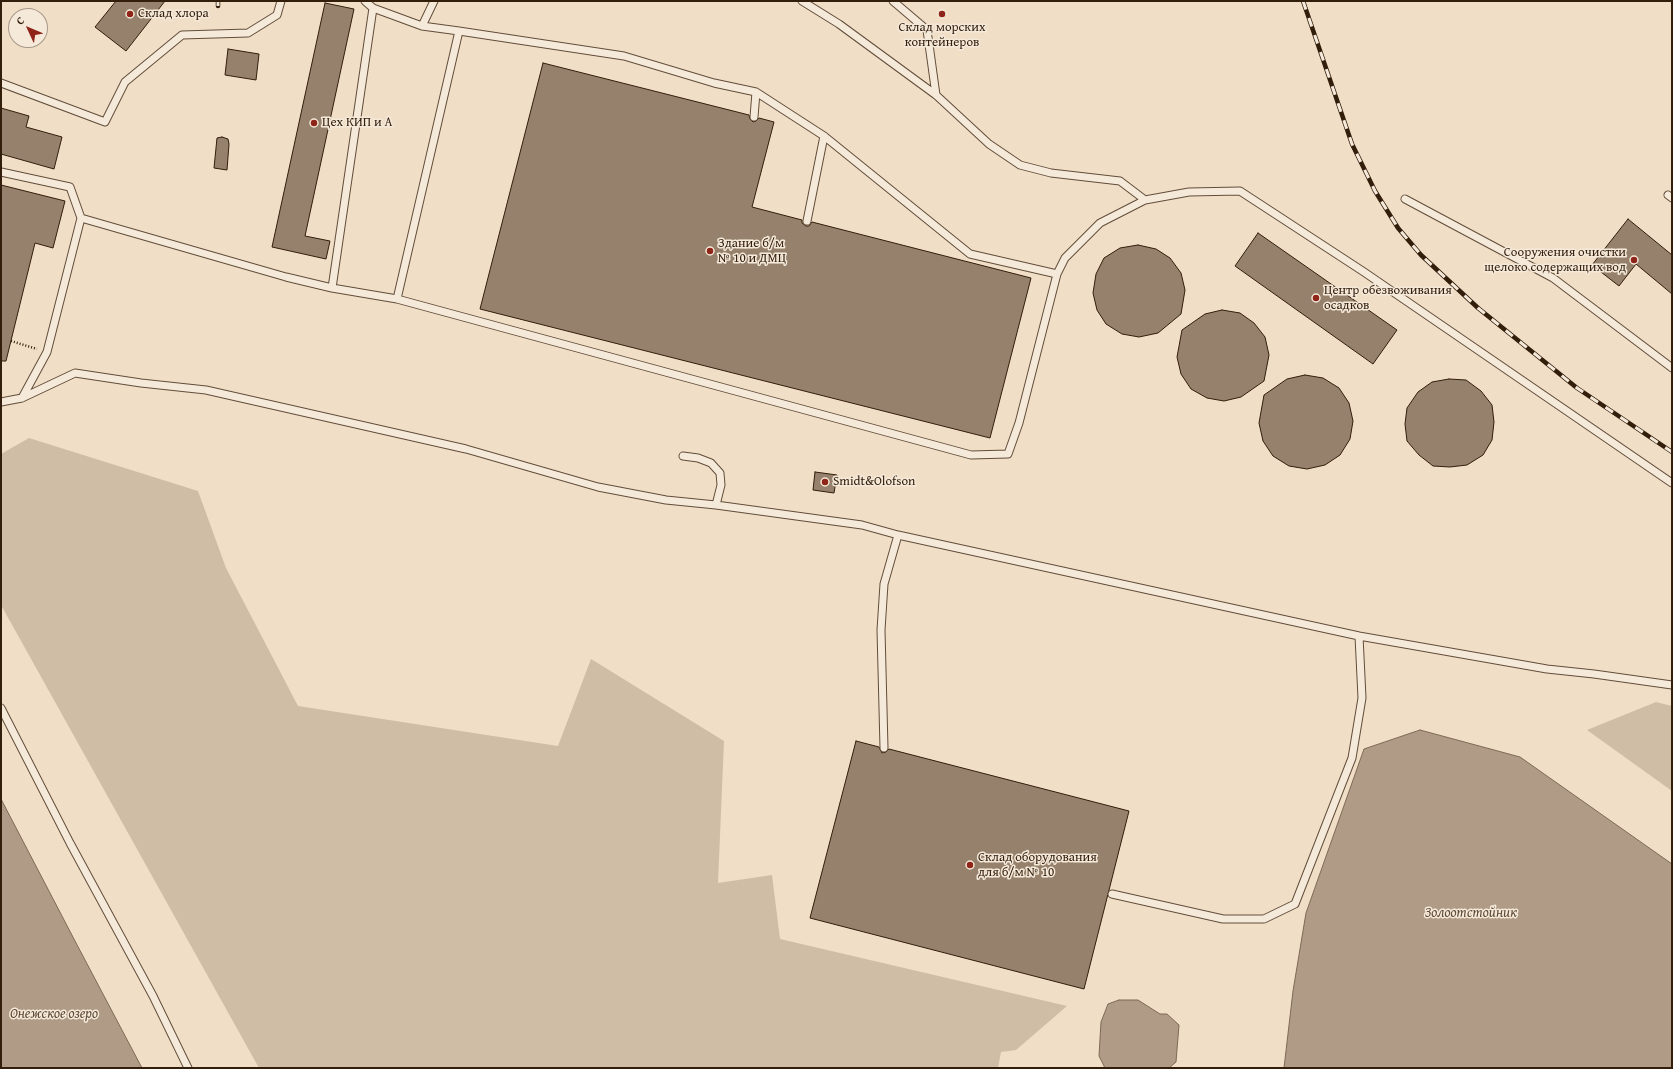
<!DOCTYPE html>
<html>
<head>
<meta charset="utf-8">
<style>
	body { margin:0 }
	#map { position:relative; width:1673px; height:1069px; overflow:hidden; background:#f0dec6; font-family:"Gentium Book Plus",serif }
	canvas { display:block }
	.frame { position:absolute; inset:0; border:2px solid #331d0b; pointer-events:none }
	.north { position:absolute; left:8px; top:8px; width:40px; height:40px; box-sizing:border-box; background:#f5eada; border:1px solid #a79887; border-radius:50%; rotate:314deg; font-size:11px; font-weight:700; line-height:16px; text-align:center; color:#331d0b }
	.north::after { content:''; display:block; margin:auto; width:14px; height:18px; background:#8f2418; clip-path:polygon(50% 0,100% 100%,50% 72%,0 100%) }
</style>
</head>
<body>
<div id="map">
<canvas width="1673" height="1069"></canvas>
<div class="frame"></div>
<div class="north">С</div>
</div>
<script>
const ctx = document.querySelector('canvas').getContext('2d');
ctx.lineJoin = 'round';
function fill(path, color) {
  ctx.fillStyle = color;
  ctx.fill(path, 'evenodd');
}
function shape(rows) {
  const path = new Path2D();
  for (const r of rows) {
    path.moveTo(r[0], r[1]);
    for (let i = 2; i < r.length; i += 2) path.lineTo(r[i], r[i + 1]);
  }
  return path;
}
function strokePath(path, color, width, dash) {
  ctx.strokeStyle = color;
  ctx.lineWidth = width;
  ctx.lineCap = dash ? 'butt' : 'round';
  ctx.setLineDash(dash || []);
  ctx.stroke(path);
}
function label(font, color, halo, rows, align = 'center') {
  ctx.font = font + ' "Gentium Book Plus",serif';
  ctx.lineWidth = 3;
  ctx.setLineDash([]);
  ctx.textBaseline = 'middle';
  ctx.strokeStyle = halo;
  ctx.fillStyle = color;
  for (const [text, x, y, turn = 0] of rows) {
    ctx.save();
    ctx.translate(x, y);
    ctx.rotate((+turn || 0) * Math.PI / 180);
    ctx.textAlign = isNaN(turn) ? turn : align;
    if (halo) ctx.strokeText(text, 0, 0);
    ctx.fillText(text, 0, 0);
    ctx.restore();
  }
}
fill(shape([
	[29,438,198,491,226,568,298,706,558,746,591,659,724,741,718,883,772,875,780,939,1067,1006,1016,1050,1001,1052,998,1068,259,1068,1,605,1,454],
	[1656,702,1672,706,1672,791,1587,730]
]), '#d0bda6');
const water = shape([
	[1420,730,1520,757,1672,864,1672,1068,1284,1068,1293,991,1306,913,1364,749,1420,730],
	[1,799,75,941,142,1068,1,1068,1,799],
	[1119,1000,1138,1000,1160,1014,1167,1014,1179,1025,1176,1062,1169,1068,1105,1068,1099,1056,1101,1022,1108,1004,1119,1000]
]);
fill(water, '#b09c86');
strokePath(water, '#7e6955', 1);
const building = shape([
	[116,1,165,1,126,51,95,27,116,1],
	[325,3,354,9,305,236,330,241,326,259,272,247,325,3],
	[228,49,259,54,256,80,225,75,228,49],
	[543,63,749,115,750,119,753,122,756,121,759,118,774,122,752,207,802,220,802,223,806,226,809,226,812,222,1031,278,990,438,480,309,543,63],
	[1,108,29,116,26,127,62,137,54,169,1,154,1,108],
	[222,137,228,139,229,144,227,170,214,168,217,138,222,137],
	[1,185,65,201,53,248,35,243,6,361,1,361,1,185],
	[1628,219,1672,255,1672,294,1636,264,1619,286,1592,265,1628,219],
	[1258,233,1397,330,1373,364,1235,266,1258,233],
	[1138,245,1156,249,1170,258,1181,273,1185,290,1181,314,1158,333,1139,337,1122,334,1106,324,1097,310,1093,293,1096,274,1104,258,1120,248,1138,245],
	[1222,310,1240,313,1254,323,1265,337,1269,355,1264,381,1241,397,1224,401,1207,398,1191,389,1181,374,1177,357,1182,330,1205,314,1222,310],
	[1305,375,1323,378,1339,388,1349,403,1353,421,1350,439,1340,455,1325,465,1307,469,1289,466,1273,456,1263,441,1259,423,1264,395,1287,379,1305,375],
	[1449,379,1466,380,1481,391,1492,405,1494,422,1492,440,1483,455,1467,465,1450,467,1433,466,1419,455,1407,441,1405,424,1407,408,1418,392,1432,382,1449,379],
	[815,472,837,475,834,493,813,490,815,472],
	[856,741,879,747,882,753,886,752,889,749,1129,811,1084,989,810,918,856,741]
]);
fill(building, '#95816c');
strokePath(building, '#331d0b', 1);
const service = shape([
	[365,1,373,8],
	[802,1,839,24,936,95,989,144,1020,165,1051,173,1120,181,1145,200],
	[893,1,927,30,936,95],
	[422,26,434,1],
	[1,83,105,122,125,82,182,35,248,33,277,15,281,1],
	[754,117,756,92],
	[1,172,70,187,81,218,47,352,22,398],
	[1668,195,1672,198],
	[1405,199,1553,278,1672,368],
	[81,218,286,277,332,288,397,299,971,455,1008,454,1019,423,1057,274,1065,258,1100,223,1145,200,1189,192,1240,191,1364,272,1672,483],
	[807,221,824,136],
	[332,288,373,8,422,26,459,31,624,56,714,83,756,92,824,136,970,254,1057,274],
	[397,299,459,31],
	[1,402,22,398,75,373,141,383,206,390,466,449,598,487,666,500,716,505,862,525,898,535,1359,636,1547,669,1594,674,1672,685],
	[683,456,698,458,711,463,720,473,721,485,716,505],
	[1,708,70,843,153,996,188,1068],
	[884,748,881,630,884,584,898,535],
	[1112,894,1223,919,1264,919,1295,904,1352,758,1362,698,1359,636]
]);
strokePath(service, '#624d3a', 9);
strokePath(shape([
	[11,341,37,349]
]), '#331d0b', 2.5, [1, 2]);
strokePath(service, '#f5eada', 7);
const rail = shape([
	[1303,1,1352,144,1375,191,1398,228,1421,255,1478,308,1577,388,1672,452],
	[218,6,218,1]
]);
strokePath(rail, '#331d0b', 4.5);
strokePath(rail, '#f5eada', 3, [9]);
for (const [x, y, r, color] of [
	[130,14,4,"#8f2418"],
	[942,14,4,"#8f2418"],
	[314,123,4,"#8f2418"],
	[710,251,4,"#8f2418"],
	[1634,260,4,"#8f2418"],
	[1316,298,4,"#8f2418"],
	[825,482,4,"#8f2418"],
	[970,865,4,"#8f2418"]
]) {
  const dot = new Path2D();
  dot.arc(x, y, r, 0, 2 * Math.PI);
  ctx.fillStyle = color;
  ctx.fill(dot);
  strokePath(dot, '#f5eada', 1.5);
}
label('13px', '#331d0b', '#f5eada', [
	["Склад хлора",138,14],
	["Склад морских",942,28,"center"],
	["контейнеров",942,43,"center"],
	["Цех КИП и А",322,123],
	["Здание б/м",718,244],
	["№ 10 и ДМЦ",718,259],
	["Сооружения очистки",1626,253,"right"],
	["щелоко содержащих вод",1626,268,"right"],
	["Центр обезвоживания",1324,291],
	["осадков",1324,306],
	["Smidt&Olofson",833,482],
	["Склад оборудования",978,858],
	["для б/м № 10",978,873]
], 'left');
label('italic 14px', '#5f4936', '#f5eada', [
	["Золоотстойник",1471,913],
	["Онежское озеро",54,1014]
]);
</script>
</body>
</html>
